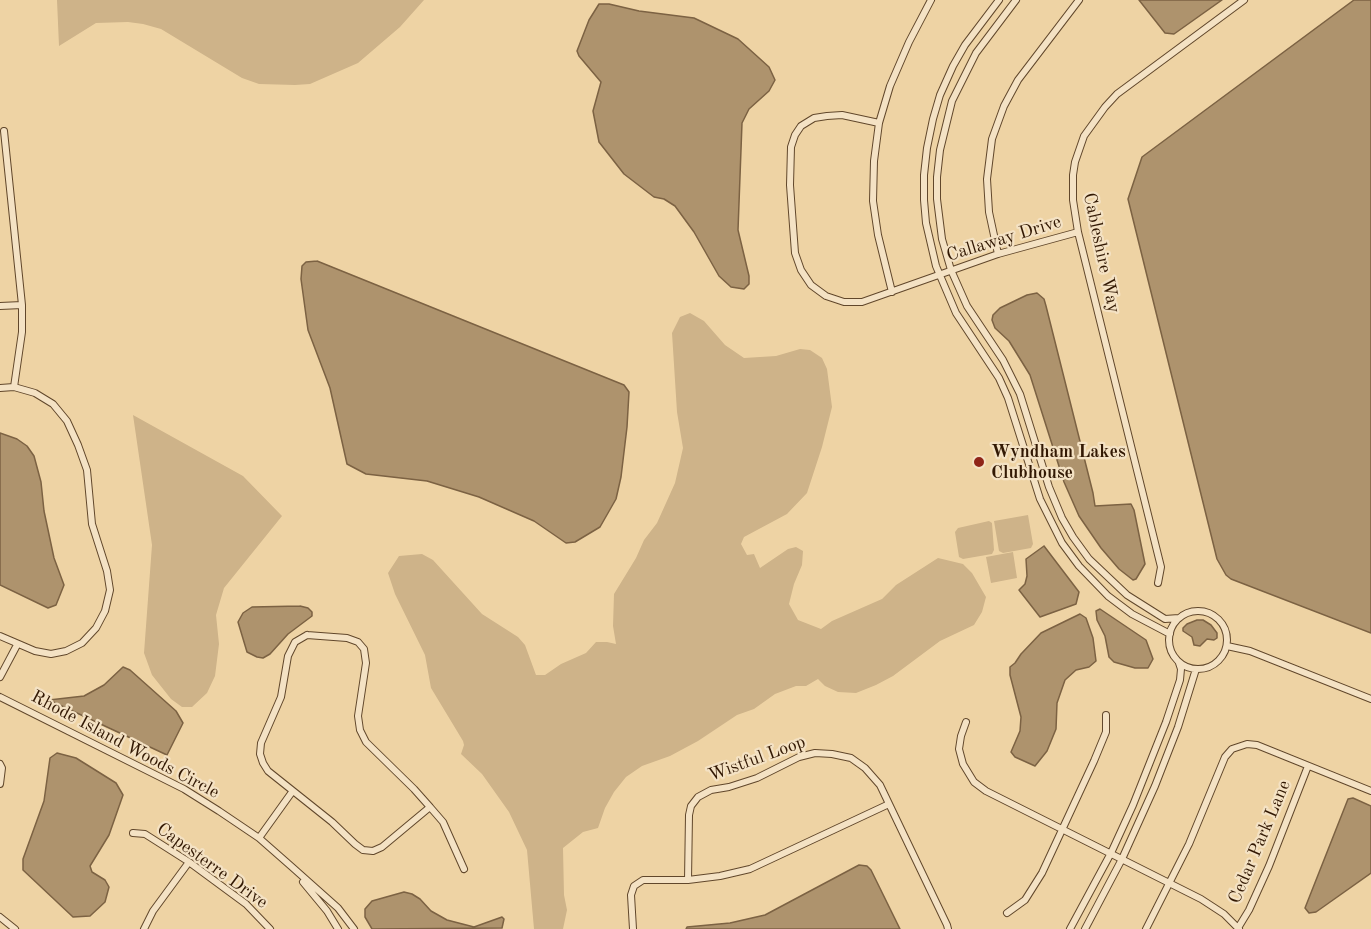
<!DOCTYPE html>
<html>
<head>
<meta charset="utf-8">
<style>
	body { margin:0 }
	canvas { display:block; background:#eed3a4 }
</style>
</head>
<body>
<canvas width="1371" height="929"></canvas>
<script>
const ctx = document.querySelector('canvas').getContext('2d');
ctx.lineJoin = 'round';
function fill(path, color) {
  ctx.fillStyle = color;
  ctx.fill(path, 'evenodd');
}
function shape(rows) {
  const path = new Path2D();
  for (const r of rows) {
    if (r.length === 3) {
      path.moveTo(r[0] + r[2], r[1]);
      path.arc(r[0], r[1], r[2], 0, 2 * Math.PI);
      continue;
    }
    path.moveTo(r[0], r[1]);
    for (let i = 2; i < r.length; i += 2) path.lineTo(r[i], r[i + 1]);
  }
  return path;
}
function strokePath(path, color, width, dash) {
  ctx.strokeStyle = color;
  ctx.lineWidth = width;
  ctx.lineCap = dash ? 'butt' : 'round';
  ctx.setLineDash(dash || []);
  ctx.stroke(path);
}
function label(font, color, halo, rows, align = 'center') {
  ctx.font = font + ' "Old Standard TT",serif';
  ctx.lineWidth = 4.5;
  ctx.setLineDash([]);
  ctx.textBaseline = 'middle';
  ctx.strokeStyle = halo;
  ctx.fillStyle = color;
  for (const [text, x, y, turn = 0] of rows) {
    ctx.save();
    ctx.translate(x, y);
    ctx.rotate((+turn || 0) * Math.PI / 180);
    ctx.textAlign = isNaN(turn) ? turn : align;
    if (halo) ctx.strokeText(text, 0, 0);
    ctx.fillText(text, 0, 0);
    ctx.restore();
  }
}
fill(shape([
	[57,0,424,0,400,27,358,63,310,84,295,85,259,84,242,78,161,29,143,24,128,22,96,23,59,46],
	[690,313,704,321,725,345,744,358,776,356,800,349,810,350,822,358,827,369,832,407,822,447,807,493,787,514,744,537,741,544,747,555,754,554,760,568,788,549,796,547,803,551,802,565,794,584,789,604,798,620,821,629,832,621,882,599,896,585,938,558,963,564,972,573,986,597,982,612,974,625,940,641,893,676,876,685,856,693,838,692,825,686,818,679,806,686,796,686,775,694,754,709,737,715,698,741,670,756,642,766,626,777,614,792,605,808,598,828,583,832,563,848,564,895,567,910,563,929,534,929,527,850,509,812,482,774,461,754,464,745,463,741,431,688,425,655,395,594,388,573,399,556,422,554,433,560,482,614,518,637,525,645,536,675,545,675,561,664,586,653,596,642,607,642,616,644,613,626,614,594,636,558,644,540,657,523,675,483,683,448,677,412,672,333,680,317],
	[133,415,243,476,282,516,224,588,216,615,219,644,215,676,207,693,192,707,182,707,171,699,152,675,144,653,152,545],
	[1028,515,1033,544,1031,548,1003,553,999,551,994,521],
	[989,521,992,523,994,550,992,554,963,559,959,557,955,532,958,528],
	[1013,552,1017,578,991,583,986,557]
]), '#ceb389');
const water = shape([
	[1139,0,1222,0,1174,34,1165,33,1139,0],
	[1354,0,1371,0,1371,633,1231,579,1226,575,1217,559,1128,199,1142,157,1354,0],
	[599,4,609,4,639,11,694,18,738,39,769,67,775,80,769,91,749,109,742,123,738,230,749,276,749,284,744,289,731,287,719,276,694,232,675,206,664,199,654,197,624,174,599,142,593,111,601,82,579,56,577,51,589,20,599,4],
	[317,261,624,385,629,392,627,427,621,477,616,499,600,527,575,542,566,543,534,521,479,497,427,481,366,474,347,464,330,388,308,330,301,279,302,266,306,262,317,261],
	[1037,293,1044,299,1046,306,1093,493,1095,506,1131,504,1134,510,1145,564,1136,579,1133,580,1119,569,1101,548,1079,516,1064,482,1030,375,1009,341,995,328,992,320,993,315,1000,308,1027,295,1037,293],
	[0,433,17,439,27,446,34,456,41,482,44,511,54,558,64,585,56,605,48,608,0,585,0,433],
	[1044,546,1079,592,1076,604,1040,617,1019,590,1025,584,1027,576,1026,559,1044,546],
	[300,606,308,608,312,612,312,616,288,634,270,654,263,658,257,657,247,652,238,622,243,613,252,607,300,606],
	[1100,609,1146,640,1153,659,1148,668,1135,668,1114,662,1109,657,1105,636,1097,620,1096,611,1100,609],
	[1080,614,1086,618,1093,638,1096,661,1089,667,1076,670,1065,680,1057,703,1056,729,1047,751,1035,766,1015,757,1011,752,1020,731,1021,717,1010,675,1010,667,1015,663,1021,654,1041,633,1080,614],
	[1197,620,1203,620,1211,625,1217,633,1217,638,1214,640,1207,639,1200,646,1194,645,1192,637,1183,631,1183,628,1187,624,1197,620],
	[123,667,130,670,176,711,183,723,167,755,49,700,84,696,104,685,123,667],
	[57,753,76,758,116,783,123,795,109,835,90,866,92,872,105,880,109,887,105,902,90,916,73,917,23,870,23,859,44,801,50,758,57,753],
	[1353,798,1371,806,1371,873,1316,912,1309,913,1305,908,1348,799,1353,798],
	[859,865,867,866,871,870,900,929,686,929,687,927,730,923,765,915,859,865],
	[404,892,412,894,420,899,431,911,447,920,474,927,502,917,504,919,502,928,372,929,365,917,365,909,372,901,404,892]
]);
fill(water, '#ae936d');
strokePath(water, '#7c6243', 1.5);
const minor = shape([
	[999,0,965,45,953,66,940,95,933,119,927,148,924,175,924,200,926,223,936,266,956,313,999,378,1008,398,1040,499,1062,543,1079,566,1108,596,1132,614,1170,634],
	[1016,0,976,53,952,101,940,150,937,177,937,199,942,239,951,270,967,306,1003,360,1020,394,1049,487,1062,518,1073,537,1089,559,1127,595,1165,619,1179,618],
	[879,123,842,115,827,116,814,118,801,126,795,135,791,147,790,185,795,253,801,270,811,285,826,296,844,302,862,302,998,254,1078,232],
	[4,131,22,305,22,332,14,387],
	[998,254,989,212,987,179,992,139,1004,106,1018,80,1079,0],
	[892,292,878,235,873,201,874,161,879,123,890,86,909,42,931,0],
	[0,306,22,305],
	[0,388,14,387,35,393,53,404,67,421,78,445,87,470,92,524,107,571,110,590,105,611,96,628,82,643,66,651,51,654,35,651,0,636],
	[1158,583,1161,567,1078,232,1073,200,1073,175,1075,162,1084,136,1105,107,1117,94,1244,0],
	[1198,640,29],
	[307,635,347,638,358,642,364,649,366,663,358,716,360,730,366,742,414,789,430,807,382,847,373,851,363,850,355,844,332,822,268,771,263,763,260,754,261,743,281,697,288,656,295,642,307,635],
	[1227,646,1250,651,1371,699],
	[0,677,17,645],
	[0,697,184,789,219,811,259,838,292,867,338,908,354,929],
	[966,722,961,736,959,749,963,764,974,782,986,791,1201,899,1224,914,1239,929],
	[0,764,2,768,0,784],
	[430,807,443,822,464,869],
	[133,833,145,834,189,862,246,904,270,929],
	[259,838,292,792],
	[688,880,689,815,691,806,698,797,711,790,729,787,757,778,799,757,815,753,832,754,851,758,865,768,880,785,947,925,948,929],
	[303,882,327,911,338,929],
	[1007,913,1025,900,1042,873,1094,761,1106,732,1106,715],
	[0,917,15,929],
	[1238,928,1249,910,1269,866,1308,766],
	[144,929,153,911,189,862],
	[633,929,631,895,634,886,643,880,688,880,720,876,750,869,889,804],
	[1070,929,1111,853,1133,805,1166,722,1180,680,1181,669,1179,663],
	[1085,929,1122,859,1155,786,1178,727,1196,669],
	[1146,929,1189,844,1225,757,1232,749,1247,744,1257,745,1371,791]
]);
strokePath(minor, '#61472b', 8);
strokePath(minor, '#f4e2c4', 6);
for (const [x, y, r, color] of [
	[979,462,6,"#8f2418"]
]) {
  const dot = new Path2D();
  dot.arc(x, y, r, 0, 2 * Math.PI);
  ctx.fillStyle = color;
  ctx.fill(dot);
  strokePath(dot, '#f4e2c4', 2);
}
label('18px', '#321803', '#f4e2c4', [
	["Callaway Drive",1004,239,-17],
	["Cableshire Way",1101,253,78],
	["Rhode Island Woods Circle",125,745,28],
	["Wistful Loop",757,759,-20],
	["Cedar Park Lane",1260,842,-67],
	["Capesterre Drive",212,866,36]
]);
label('bold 18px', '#321803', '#f4e2c4', [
	["Wyndham Lakes",991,452],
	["Clubhouse",991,473]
], 'left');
</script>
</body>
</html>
